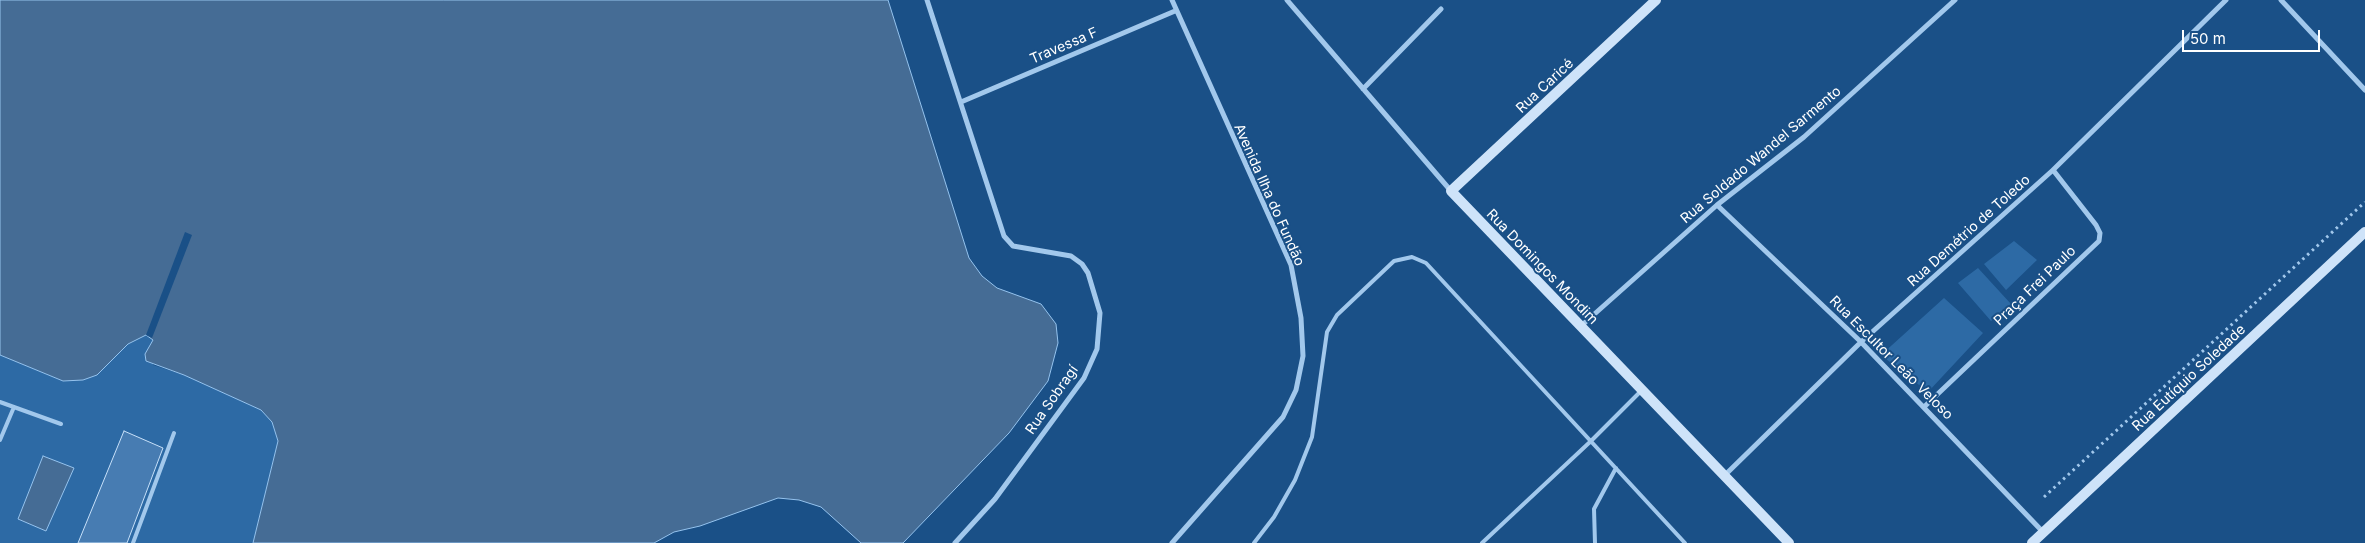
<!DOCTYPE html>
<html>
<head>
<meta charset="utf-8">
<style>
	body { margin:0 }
	#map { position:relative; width:2365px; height:543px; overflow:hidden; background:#1a5087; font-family:Inter,sans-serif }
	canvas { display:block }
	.scale { position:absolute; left:2182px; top:30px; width:138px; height:22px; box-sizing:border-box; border:2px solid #fff; border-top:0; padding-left:6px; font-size:15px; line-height:18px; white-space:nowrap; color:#fff; -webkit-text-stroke:4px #1a5087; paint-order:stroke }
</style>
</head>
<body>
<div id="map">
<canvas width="2365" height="543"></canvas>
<div class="scale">50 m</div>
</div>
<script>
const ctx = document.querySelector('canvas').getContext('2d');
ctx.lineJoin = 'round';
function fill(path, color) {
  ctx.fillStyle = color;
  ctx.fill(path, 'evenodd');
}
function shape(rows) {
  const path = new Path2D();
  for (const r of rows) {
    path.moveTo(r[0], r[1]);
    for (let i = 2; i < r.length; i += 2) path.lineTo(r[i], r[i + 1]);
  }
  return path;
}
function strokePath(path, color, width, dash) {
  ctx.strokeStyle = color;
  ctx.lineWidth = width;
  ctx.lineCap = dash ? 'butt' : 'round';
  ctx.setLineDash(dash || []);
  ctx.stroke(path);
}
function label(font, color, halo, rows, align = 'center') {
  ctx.font = font + ' Inter,sans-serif';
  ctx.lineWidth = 4;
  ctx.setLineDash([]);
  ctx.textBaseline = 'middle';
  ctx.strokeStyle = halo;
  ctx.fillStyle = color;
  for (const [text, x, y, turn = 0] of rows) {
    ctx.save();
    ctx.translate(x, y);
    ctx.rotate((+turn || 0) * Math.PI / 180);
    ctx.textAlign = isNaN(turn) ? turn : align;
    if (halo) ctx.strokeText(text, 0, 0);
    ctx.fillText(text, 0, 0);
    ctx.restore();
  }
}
fill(shape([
	[2014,241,2037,260,2006,290,1984,264],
	[1978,268,2011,304,1991,321,1958,283],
	[1944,298,1983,333,1928,392,1881,355],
	[146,335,153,340,153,365,184,375,261,410,272,422,278,441,253,543,0,543,0,355,63,381,97,375,128,344]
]), '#2d6aa5');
const water = shape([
	[0,0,888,0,969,258,982,276,997,288,1041,304,1056,324,1058,343,1048,381,1009,433,903,543,861,543,821,507,799,500,778,498,700,526,674,532,654,543,253,543,278,441,272,422,261,410,184,375,146,361,145,354,153,340,146,335,128,344,97,375,83,380,63,381,0,355,0,0],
	[43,456,74,468,46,531,18,519,43,456]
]);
fill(water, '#456c95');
strokePath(water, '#95c3ee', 1);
fill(shape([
	[185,232,192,235,152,338,146,335]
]), '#1a5087');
const building = shape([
	[124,431,163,448,127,543,78,543,124,431]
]);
fill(building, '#477cb2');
strokePath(building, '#c7e0f9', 1);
strokePath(shape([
	[2044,497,2365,202]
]), '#a2c8ec', 3, [2.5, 4]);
strokePath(shape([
	[0,402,61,424],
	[0,440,14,407],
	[133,543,174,433],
	[1254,543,1274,517,1295,480,1312,437,1327,332,1337,315,1394,261,1412,257,1426,263,1685,543],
	[1482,543,1591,441,1642,390],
	[1595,543,1594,509,1616,468]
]), '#a2c8ec', 4);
strokePath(shape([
	[927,0,1004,236,1013,246,1071,256,1082,264,1088,273,1100,313,1097,349,1084,378,995,499,955,543],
	[1287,0,1451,191],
	[2281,0,2365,90],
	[1363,89,1441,9],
	[961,102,1175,11],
	[1717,205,1861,342,2043,532],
	[1581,326,1717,205,1804,137,1955,0],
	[1924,407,2099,241,2100,233,2096,225,2053,170],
	[1724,476,1861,342,2053,170,2226,0],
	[1172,543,1283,417,1296,390,1303,356,1301,318,1291,265,1172,0]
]), '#a2c8ec', 5);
strokePath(shape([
	[1656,0,1451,191,1789,543],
	[2032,543,2365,232]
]), '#cee3f9', 10);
label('14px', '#fff', '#1a5087', [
	["Travessa F",1064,46,-23],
	["Rua Caricé",1545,86,-43],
	["Rua Soldado Wandel Sarmento",1761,155,-40],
	["Avenida Ilha do Fundão",1269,195,66],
	["Rua Demétrio de Toledo",1969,231,-42],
	["Rua Domingos Mondim",1542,267,46],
	["Praça Frei Paulo",2035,286,-44],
	["Rua Escultor Leão Veloso",1891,358,45],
	["Rua Eutíquio Soledade",2189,378,-43],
	["Rua Sobragí",1052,400,-55]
]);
</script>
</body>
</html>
